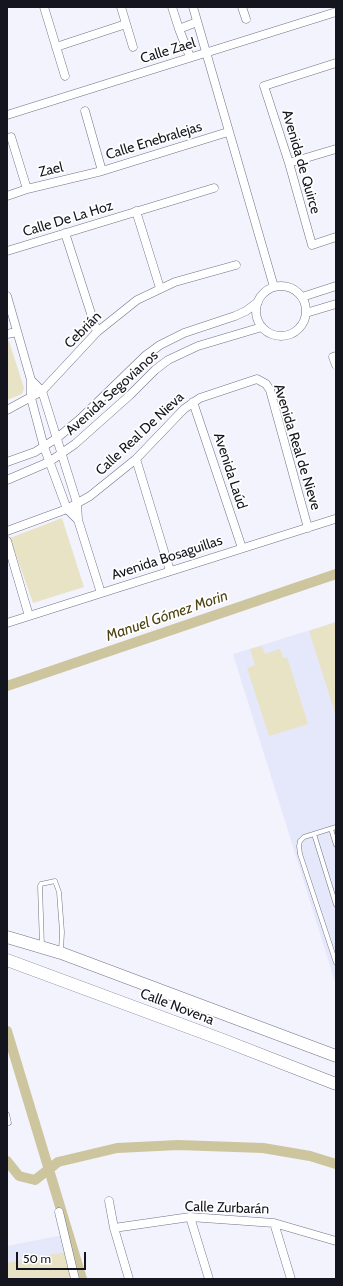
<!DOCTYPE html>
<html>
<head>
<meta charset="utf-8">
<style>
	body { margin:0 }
	#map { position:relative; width:343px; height:1286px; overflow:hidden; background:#f2f3fd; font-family:Cabin,sans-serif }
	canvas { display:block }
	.frame { position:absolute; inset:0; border:8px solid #14151e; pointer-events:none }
	.scale { position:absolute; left:16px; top:1252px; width:70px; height:18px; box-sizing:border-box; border:2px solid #14151e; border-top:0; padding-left:5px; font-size:12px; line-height:14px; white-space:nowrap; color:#14151e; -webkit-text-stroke:3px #fff; paint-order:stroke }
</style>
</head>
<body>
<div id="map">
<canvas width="343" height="1286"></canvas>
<div class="frame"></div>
<div class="scale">50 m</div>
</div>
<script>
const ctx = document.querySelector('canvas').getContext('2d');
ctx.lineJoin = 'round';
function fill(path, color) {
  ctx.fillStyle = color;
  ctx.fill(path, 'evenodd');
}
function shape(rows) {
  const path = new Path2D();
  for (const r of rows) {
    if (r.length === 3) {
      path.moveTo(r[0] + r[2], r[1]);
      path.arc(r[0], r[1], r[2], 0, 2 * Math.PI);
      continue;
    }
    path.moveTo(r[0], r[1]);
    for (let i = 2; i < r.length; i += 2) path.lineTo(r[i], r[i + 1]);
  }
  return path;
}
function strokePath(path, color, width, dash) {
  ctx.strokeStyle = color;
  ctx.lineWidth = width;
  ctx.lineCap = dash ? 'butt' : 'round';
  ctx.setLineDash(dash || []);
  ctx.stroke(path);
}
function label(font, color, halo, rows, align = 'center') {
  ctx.font = font + ' Cabin,sans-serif';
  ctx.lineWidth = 3.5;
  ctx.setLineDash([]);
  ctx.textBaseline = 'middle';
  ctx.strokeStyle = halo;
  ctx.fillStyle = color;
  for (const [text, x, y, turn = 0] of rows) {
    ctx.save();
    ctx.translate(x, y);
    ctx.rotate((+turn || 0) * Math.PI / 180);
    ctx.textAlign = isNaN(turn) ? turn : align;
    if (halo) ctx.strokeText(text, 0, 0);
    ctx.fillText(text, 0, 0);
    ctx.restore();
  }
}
fill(shape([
	[336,622,336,985,233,654],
	[63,1235,72,1279,7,1279,7,1246]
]), '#e5e7fb');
fill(shape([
	[7,341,9,341,24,388,22,394,7,400],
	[62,518,84,587,33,603,10,538],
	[336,622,336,716,309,631],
	[262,646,265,654,280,649,283,658,287,657,308,724,269,736,247,668,255,665,250,649],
	[65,1252,70,1279,7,1279,7,1263]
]), '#e9e3c5');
strokePath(shape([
	[7,686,336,574],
	[7,1031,82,1279],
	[7,1161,19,1176,35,1180,58,1162,117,1148,178,1145,263,1148,310,1156,336,1164]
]), '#cdc59d', 10);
const lane = shape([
	[336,827,304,837,300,841,299,846,300,854,336,963],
	[331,829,336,845],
	[314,834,336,905],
	[42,946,40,886,41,884,55,881,59,892,62,932,61,951],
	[7,1114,9,1123]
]);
const street = shape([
	[44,7,65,76],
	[121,7,133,47],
	[172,7,179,29,190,57],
	[193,7,274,287],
	[242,7,246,19],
	[179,29,197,22],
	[56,47,126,24],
	[336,63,264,86,289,163,312,245,336,237],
	[85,111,102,171],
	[7,115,336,12],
	[11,137,27,189],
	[289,163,336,149],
	[7,196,27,189,102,171,228,132],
	[136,211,160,288],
	[65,233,97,332],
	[7,251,214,188],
	[281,311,25],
	[7,296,31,380,31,398,44,447,67,509,78,520],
	[302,297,336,286],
	[306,313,336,304],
	[7,334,17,332],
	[336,356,333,357,336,365],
	[31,380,42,391,77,503,78,520,101,593],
	[193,402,242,548],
	[7,410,42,391,97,332,137,300,175,282,236,265],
	[136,459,170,571],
	[7,462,35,452,57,438,80,419,145,356,160,345,184,333,235,316,246,311,258,302],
	[7,480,49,462,75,444,130,395,155,370,168,360,198,346,262,327],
	[7,531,67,509,90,496,136,459,184,409,200,398,257,379,266,384,270,390,308,528],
	[7,541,29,616],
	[7,623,335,519],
	[109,1201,114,1228,129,1279],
	[59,1212,75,1279],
	[190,1217,209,1279],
	[274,1223,291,1279],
	[114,1228,190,1217,274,1223,336,1241]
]);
const primary = shape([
	[7,937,61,953,336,1056],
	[7,960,223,1040,336,1084]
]);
strokePath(lane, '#707288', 5);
strokePath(street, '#707288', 9);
strokePath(primary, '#707288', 13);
strokePath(lane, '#fff', 4);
strokePath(street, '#fff', 8);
strokePath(primary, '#fff', 12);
label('14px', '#14151e', '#fff', [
	["Calle Zael",168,51,-17],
	["Calle Enebralejas",154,141,-17],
	["Avenida de Quirce",301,162,74],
	["Zael",51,170,-13],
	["Calle De La Hoz",68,219,-17],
	["Cebrián",83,330,-45],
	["Avenida Segovianos",112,393,-42],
	["Calle Real De Nieva",140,434,-43],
	["Avenida Real de Nieve",297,447,73],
	["Avenida Laúd",230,471,72],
	["Avenida Bosaguillas",167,558,-18],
	["Calle Novena",177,1007,21],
	["Calle Zurbarán",227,1208,2]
]);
label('italic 15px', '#4d4312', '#fff', [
	["Manuel Gómez Morin",167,616,-19]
]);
</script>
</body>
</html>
